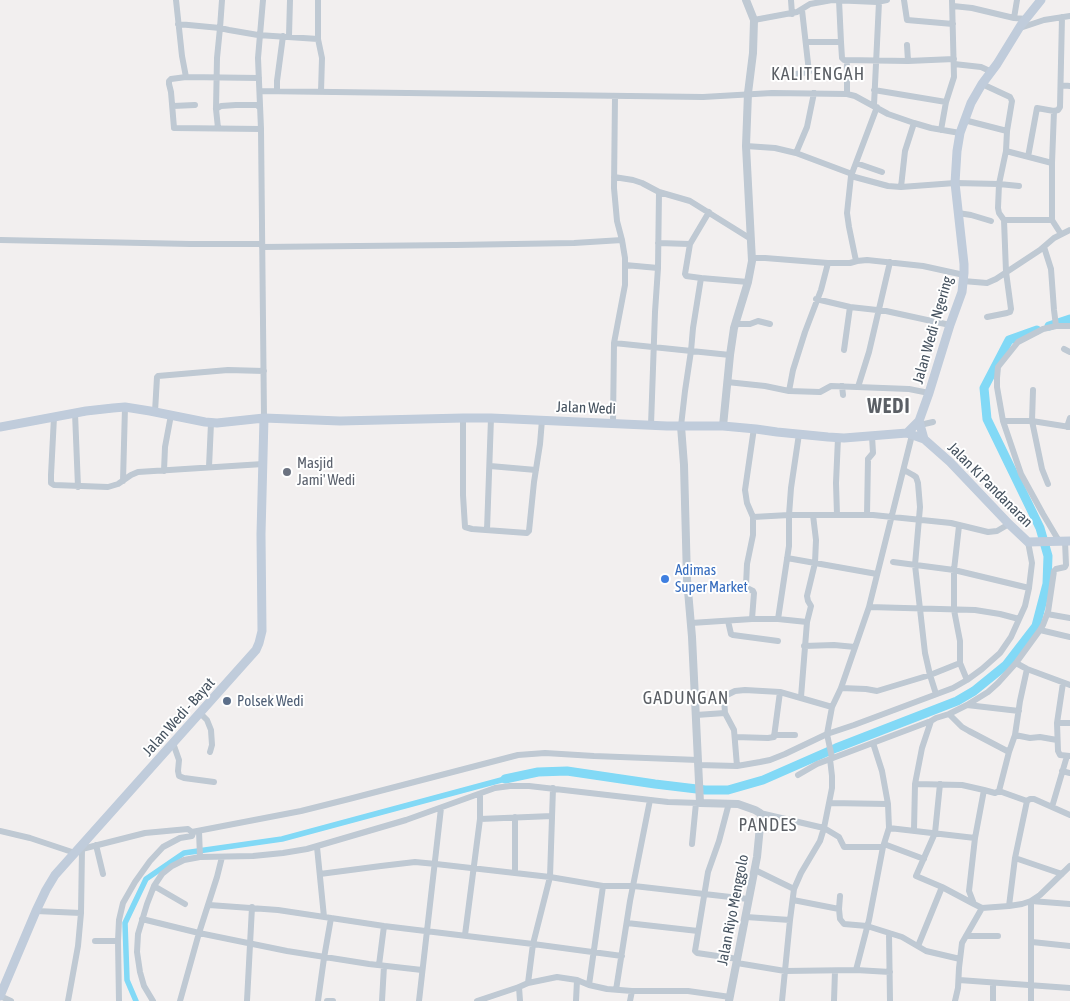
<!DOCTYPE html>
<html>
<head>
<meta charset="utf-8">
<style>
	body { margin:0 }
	canvas { display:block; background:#f2efef }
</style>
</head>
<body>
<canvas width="1070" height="1001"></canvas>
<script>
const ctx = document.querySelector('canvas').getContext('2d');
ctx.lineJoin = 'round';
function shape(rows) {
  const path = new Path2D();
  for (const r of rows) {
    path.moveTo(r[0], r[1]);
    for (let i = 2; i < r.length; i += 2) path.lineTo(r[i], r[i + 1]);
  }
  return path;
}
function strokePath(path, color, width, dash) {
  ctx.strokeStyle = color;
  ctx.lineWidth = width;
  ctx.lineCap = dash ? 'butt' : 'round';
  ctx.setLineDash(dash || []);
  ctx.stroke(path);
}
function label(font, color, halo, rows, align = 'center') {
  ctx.font = font + ' "Asap Condensed",sans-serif';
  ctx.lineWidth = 4;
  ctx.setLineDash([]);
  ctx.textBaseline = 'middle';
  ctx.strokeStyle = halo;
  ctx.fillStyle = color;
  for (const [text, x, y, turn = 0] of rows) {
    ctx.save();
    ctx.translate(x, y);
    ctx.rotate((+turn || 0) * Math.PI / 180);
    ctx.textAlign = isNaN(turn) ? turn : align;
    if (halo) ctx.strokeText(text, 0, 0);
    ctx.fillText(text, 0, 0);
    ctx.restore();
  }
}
strokePath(shape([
	[136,1001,127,980,125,923,146,879,184,853,282,839,505,779]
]), '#82d9f6', 5.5);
strokePath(shape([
	[1049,326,1070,319],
	[505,779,538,772,567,771,655,784,705,790,728,790,763,780,836,748,957,701,974,691,1006,665,1036,626,1047,584,1048,556,1040,528,987,419,984,388,1009,340,1037,330]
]), '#82d9f6', 9);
strokePath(shape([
	[176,0,182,56,186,77],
	[263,0,258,58,261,129,264,418],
	[318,0,318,39,322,58,321,92],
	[791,0,792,14],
	[839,0,841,42,842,58,844,60,908,61,954,59],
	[904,0,907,20,953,24],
	[953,6,972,8,1014,18,1026,19],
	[1014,18,1017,0],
	[754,20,797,12,810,4,832,0,877,2,887,0],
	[178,24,220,28,229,30,258,35,318,39],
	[1020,28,1044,20,1070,16],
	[289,36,290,0],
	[806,42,841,42],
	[907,45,908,61],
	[954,64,981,67,992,72],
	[847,65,847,94],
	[796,74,809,72,802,10],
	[259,78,186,77,171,79,169,81,169,84,171,92,174,128,261,129],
	[982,84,1010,97,1012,101,1007,131,1006,151,999,184,998,208,999,213,1004,220,1052,220,1061,234],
	[1061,85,1070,86],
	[874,90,946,102,954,77,952,0],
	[260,91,703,97,772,93,847,94,855,96,888,114,914,123,931,128,960,133],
	[277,91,277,81,283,36],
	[874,105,879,2],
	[173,106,195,105],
	[216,109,221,106,236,105,257,105,260,108],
	[964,120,1007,131],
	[218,128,216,109,217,58,220,28,222,0],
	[941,130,946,102],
	[746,146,775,148,796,153,852,174],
	[1006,151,1052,163],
	[796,153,807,127,814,93],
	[1028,157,1037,108,1054,111,1058,110,1060,107,1062,17],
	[856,163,882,172],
	[851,176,888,186,901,187,955,183,999,184,1019,186],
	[614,177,633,180,642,183,659,192,690,201,751,239],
	[901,187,905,151,914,123],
	[709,212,690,244,685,274,686,276,701,278,748,282],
	[958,213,971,215,991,221],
	[1052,220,1052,163,1054,111],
	[0,240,191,244,262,244],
	[658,243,690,244],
	[262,247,455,245,574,243,622,240],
	[1044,247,1051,269,1054,310,1056,326],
	[752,258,765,258,828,263,850,263,857,261,867,260,923,266,964,275],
	[856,261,849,227,847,213,851,176,877,107],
	[625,265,658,268],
	[963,281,987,283,996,279,1040,250,1054,238,1070,230],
	[816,299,850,307,886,311,950,325],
	[987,317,1007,313,1010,312,1011,309,1006,272,1004,220],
	[736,324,750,324,758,321,770,324],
	[614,343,730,355],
	[1064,349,1070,352],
	[844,350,850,307],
	[727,382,765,386,789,391,820,392,831,386,909,389,929,393],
	[842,386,843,395],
	[858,387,869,352,890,262],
	[1033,390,1032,421,1042,469,1048,484],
	[789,391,793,370,805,332,821,290,828,263],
	[155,412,157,377,158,376,228,370,264,371],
	[75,413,78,487],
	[54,417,51,475,51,483,54,485,108,487,118,484,131,475,138,472,263,464],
	[463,418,463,495,465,527,472,529,527,533,529,531,534,482,540,444,542,420],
	[1003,421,1032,421,1070,427],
	[613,423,614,343,625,285,625,258,622,240,617,221,614,188,615,96],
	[651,425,655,312,658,268,659,192],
	[920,425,933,422],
	[681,426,685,391,691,351,693,328,701,278],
	[1067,427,1070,418],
	[754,428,745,490,747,503,753,517,789,515,873,515,951,523,988,532,997,531,1009,524],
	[490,466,536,470],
	[209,467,211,423],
	[904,470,913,475,916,477,918,483,920,507,915,565,925,653,930,675,936,694],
	[164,471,165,447,171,415],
	[123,481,125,407],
	[837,515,836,483,838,438],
	[867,515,868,459,873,453,872,436],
	[487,530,491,418],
	[1059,541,1043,514,1021,474,1003,421,997,387,997,378,998,367,1018,342,1043,329,1056,326,1070,326],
	[1065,541,1066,565,1065,567,1056,569,1054,571,1048,612,1043,625,1040,630,1070,637],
	[787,558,877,574],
	[893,562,954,570,1029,588],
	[869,607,975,610,1000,614,1019,619],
	[1047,614,1070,618],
	[752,619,754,593,753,591,747,588,746,586,747,564,753,535,753,517],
	[778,619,789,546,789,515,791,488,799,434],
	[728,621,731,634,733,635,778,641],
	[691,623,752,619,778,619,807,622],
	[804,646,834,645,855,647],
	[960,663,967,680],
	[1016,663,1040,630],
	[1027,669,1020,701,1015,735,1009,752,999,791,995,793,984,790,975,838,969,891,974,904,982,908,1009,906,1022,904,1031,901,1040,895,1070,866],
	[1063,683,1057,723,1058,751,1060,755,1070,756],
	[841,688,866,689,877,691,930,675,960,663,960,641,954,610,954,570,959,526],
	[801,697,807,622,811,606,808,601,807,596,815,563,816,540,813,515],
	[967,705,1019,711],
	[200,713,207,720,211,730,212,745,210,752],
	[949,714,962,727,969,731,1009,752],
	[696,715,725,713],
	[1057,723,1070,723],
	[774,735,795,735],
	[1015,735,1030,738,1040,737,1057,740],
	[735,737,768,738,774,737,780,692],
	[173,743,179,760,178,771,179,776,184,778,214,782],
	[832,758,827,734,854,725,953,688,967,680,982,669,1000,653,1011,637,1025,606,1029,588,1032,563,1028,542],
	[698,765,737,766,760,762,770,760,785,754,827,734,832,707,841,688,869,607,912,435],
	[737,766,734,730,725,713,724,700,727,695,735,691,745,690,780,692,832,707],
	[1062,771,1070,773],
	[798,775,817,764,931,721,936,718,949,714,967,705,988,692,998,683,1016,663,1027,669,1070,685],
	[915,784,962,785,984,790],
	[940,784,935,833,916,876,942,887,974,904],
	[999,791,1027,801],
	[729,803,719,841,708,872,695,951,697,953,738,959],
	[830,803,888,804],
	[1052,807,1067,756],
	[760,813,824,828,839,837,844,847,883,847],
	[515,817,515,873],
	[480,819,552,816],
	[889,828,975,838],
	[914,830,915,784,922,748,931,721],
	[0,831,30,838,75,853],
	[199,831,200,857],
	[192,832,301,811,349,799,518,755,545,753,594,756,698,760],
	[692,844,696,803],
	[884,844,924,859],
	[96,845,103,874],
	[317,847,324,917],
	[78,850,145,833,188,829,193,833,192,836,180,838,163,847,150,861,135,882,123,903,119,920,118,941,119,1001],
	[1015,858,1062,874],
	[755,870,794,889],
	[320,874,381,866,415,862,436,864,550,877,603,886,634,886,748,899],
	[154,886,185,904],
	[793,900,839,909,840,919,844,924,867,926,902,937,926,951,960,959],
	[209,905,278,910,384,926,533,944,622,956],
	[1009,906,1015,858,1027,801,1030,799,1034,799,1070,815],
	[839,909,840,896],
	[36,911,81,913],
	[746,917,790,920],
	[142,919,199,933,287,951,369,964,422,970],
	[627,923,698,931],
	[889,933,890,1001],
	[465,935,480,819,480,794],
	[966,936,998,936],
	[95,941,118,941],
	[1032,942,1070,946],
	[918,946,942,887],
	[737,963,785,971,856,970,890,972],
	[379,965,384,926],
	[856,970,869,920,883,847,889,828,888,804,882,771,873,743],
	[959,980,1070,988],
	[528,983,533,944,550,877,553,788],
	[589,985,603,886],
	[519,987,520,1001],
	[616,990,630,901,650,800],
	[0,996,11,1001],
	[68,1001,78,946,81,913,82,849],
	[153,1001,144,986,140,972,137,952,138,934,147,904,154,886,162,874,172,866,184,860,200,857,253,856,283,853,307,849,406,820,495,788,510,786,529,786,668,802,700,803],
	[180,1001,199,933,217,877,222,857],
	[247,1001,252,907],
	[318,1001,324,958,331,918],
	[327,1001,333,1001],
	[382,1001,384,966],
	[419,1001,441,808],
	[477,1001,519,987,528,983,557,977,577,980,589,985,607,989,632,991,688,991,730,997],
	[576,1001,577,980],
	[630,1001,632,991],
	[782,1001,790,920,794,889,801,873,820,841,824,828,832,788,832,776,830,759],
	[834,1001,835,971],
	[955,1001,958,988,959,968,962,943,982,908],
	[993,1001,993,983],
	[1031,1001,1031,901,1070,904]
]), '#bfc9d3', 6);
strokePath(shape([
	[681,426,684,465,687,579,692,637,700,803,738,804,755,810,760,813,761,816,757,857,729,1001],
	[723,426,730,355,734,328,748,282,752,261,746,146,748,93,753,53,754,20,746,0]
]), '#bfc9d3', 8);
strokePath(shape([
	[0,427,86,411,113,408,125,407,150,411,205,422,217,423,264,418,340,421,463,418,491,418,667,426,723,426,756,429,777,432,828,437,844,438,907,433,924,439,919,421],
	[907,433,919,421,929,393,950,325,962,292,964,273,964,264,955,183,957,151,960,133,971,103,982,84,997,64,1021,25,1041,0],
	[924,439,950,462,1009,524,1028,542,1070,541],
	[0,996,36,911,46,890,55,875,256,650,259,643,262,631,261,534,264,418]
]), '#c0ccdb', 9);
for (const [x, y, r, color] of [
	[287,472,5,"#6b7280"],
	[665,579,5,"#3f7fe0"],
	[227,701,5,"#5c6f8a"]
]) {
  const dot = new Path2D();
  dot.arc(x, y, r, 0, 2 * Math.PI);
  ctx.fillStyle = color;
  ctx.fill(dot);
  strokePath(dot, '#fff', 2);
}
label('15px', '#45525f', '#fff', [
	["Jalan Wedi - Ngering",933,330,-74],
	["Jalan Wedi",586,408,2],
	["Jalan Ki Pandanaran",990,485,45],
	["Jalan Wedi - Bayat",179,717,-48],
	["Jalan Riyo Menggolo",733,910,-79]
]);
label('15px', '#5b616d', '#fff', [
	["Masjid",297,463],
	["Jami' Wedi",297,480]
], 'left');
label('15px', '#366cbe', '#fff', [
	["Adimas",675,570],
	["Super Market",675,587]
], 'left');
label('15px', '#4e5e75', '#fff', [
	["Polsek Wedi",237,701]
], 'left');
ctx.letterSpacing = '1px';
label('18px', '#5b5f65', '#fff', [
	["KALITENGAH",818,74],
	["GADUNGAN",686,698],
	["PANDES",768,825]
]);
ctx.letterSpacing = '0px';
ctx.letterSpacing = '1px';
label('bold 20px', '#5b5f65', '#fff', [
	["WEDI",889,407]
]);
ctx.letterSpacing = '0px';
</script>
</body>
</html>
